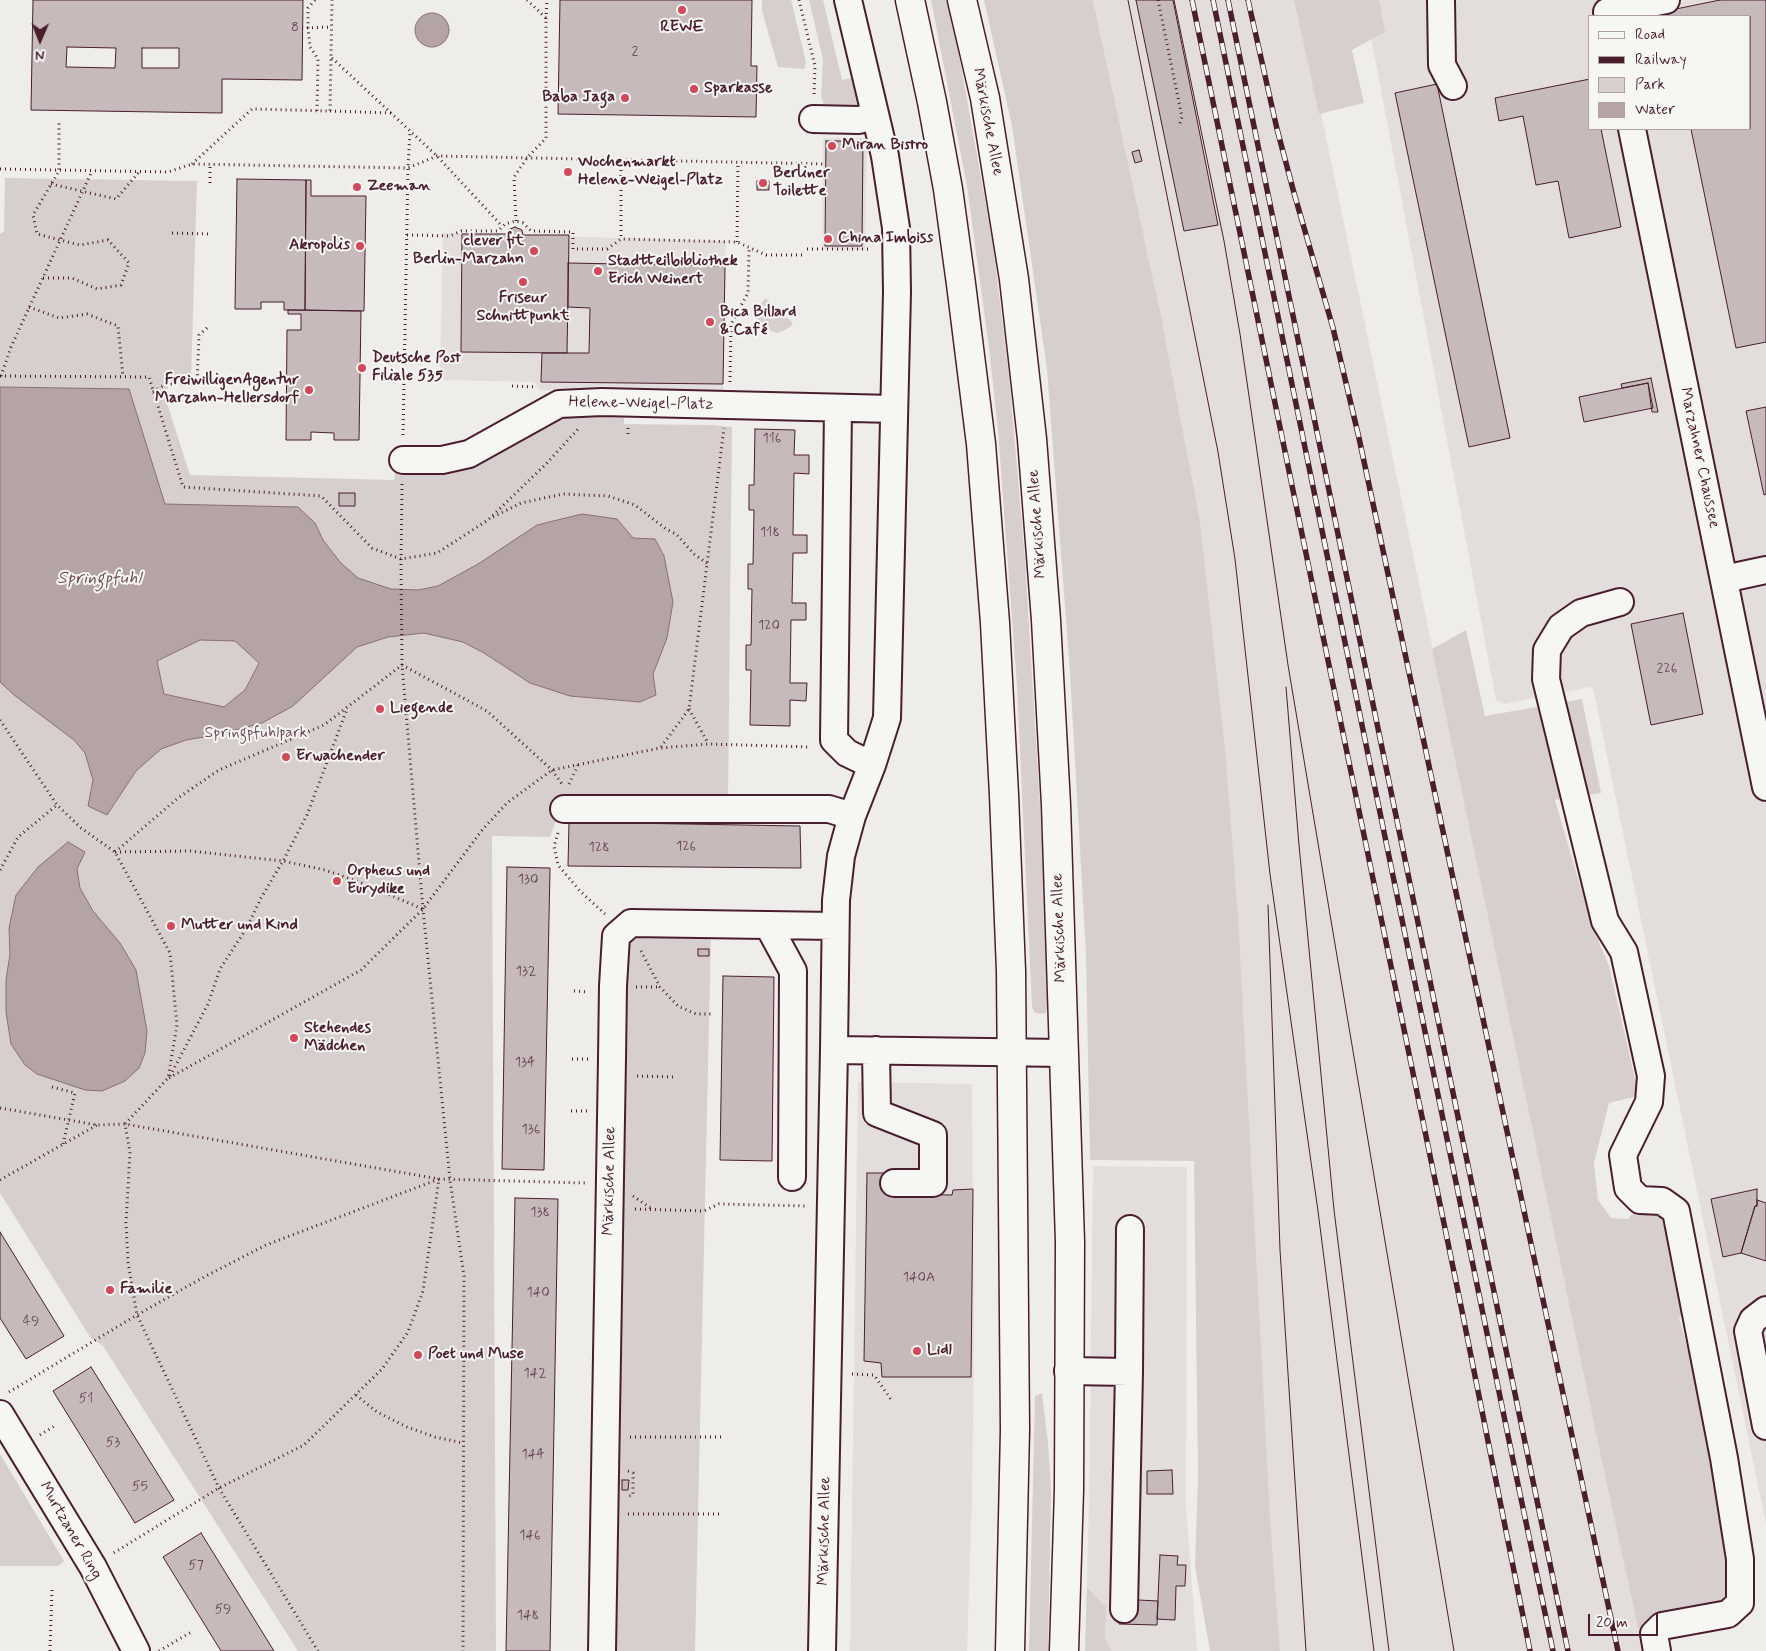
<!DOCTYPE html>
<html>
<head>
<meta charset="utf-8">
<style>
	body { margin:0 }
	#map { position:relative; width:1766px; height:1651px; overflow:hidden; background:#efedea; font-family:Mynerve,sans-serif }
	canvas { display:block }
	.legend { position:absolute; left:1588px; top:15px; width:162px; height:115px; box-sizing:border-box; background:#f6f6f2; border:1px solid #b1a0a2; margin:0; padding:6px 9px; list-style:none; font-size:15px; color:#4a1f2b }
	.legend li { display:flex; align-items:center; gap:10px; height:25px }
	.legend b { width:25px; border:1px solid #b1a0a2 }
	.north { position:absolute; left:15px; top:15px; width:50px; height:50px; -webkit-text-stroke:4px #f6f6f2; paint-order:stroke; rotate:181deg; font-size:14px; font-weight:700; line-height:20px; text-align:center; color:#4a1f2b }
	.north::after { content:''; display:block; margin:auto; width:18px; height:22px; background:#4a1f2b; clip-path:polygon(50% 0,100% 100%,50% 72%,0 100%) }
	.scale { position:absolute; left:1588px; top:1614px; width:70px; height:22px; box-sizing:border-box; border:2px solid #4a1f2b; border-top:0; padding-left:6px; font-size:15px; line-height:18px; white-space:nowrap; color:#4a1f2b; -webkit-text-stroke:4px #f6f6f2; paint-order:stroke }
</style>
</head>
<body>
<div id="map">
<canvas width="1766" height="1651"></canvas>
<ul class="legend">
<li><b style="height:6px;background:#f6f6f2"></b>Road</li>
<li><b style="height:6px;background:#4a1f2b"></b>Railway</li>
<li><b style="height:14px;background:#d7cfce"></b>Park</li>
<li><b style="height:14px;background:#b4a4a5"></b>Water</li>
</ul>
<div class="north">N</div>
<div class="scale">20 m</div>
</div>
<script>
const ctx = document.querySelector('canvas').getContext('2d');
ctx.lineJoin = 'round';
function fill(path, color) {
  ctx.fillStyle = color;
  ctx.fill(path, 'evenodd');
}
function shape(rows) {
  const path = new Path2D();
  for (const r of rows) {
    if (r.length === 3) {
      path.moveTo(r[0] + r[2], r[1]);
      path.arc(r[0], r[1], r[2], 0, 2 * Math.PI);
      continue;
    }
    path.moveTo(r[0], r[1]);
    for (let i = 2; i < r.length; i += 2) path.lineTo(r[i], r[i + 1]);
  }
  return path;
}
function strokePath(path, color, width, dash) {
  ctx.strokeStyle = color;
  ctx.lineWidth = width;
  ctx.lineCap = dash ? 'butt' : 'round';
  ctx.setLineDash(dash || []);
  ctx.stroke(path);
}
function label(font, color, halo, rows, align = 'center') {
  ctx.font = font + ' Mynerve,sans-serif';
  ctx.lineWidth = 4;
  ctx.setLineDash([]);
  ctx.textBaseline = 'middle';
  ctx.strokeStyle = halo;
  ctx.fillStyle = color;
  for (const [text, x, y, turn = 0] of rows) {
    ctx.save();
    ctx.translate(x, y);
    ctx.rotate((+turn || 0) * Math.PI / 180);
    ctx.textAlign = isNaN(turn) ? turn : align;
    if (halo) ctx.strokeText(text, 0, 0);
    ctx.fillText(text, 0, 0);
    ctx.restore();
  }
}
fill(shape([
	[1093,0,1296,0,1312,70,1602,1462,1643,1651,1280,1651,1270,1517,1225,748,1200,520,1160,311],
	[1364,0,1766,0,1766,1524,1593,688,1590,687,1504,704,1496,700],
	[1590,16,1750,16,1750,129,1590,129],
	[823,138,867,138,865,250,822,249],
	[443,233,726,241,723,393,540,390,534,382,440,380],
	[858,1082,972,1084,974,1345,972,1499,967,1651,850,1651],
	[1093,1166,1187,1167,1186,1506,1197,1651,1085,1651,1089,1505]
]), '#e3dedc');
fill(shape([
	[762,0,791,0,806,62,804,69,778,67,762,11],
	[809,0,823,0,842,80,858,77,864,107,827,108,824,105,821,96,823,60],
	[931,0,948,0,953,21,993,245,1009,376,1025,559,1043,856,1048,998,1046,1013,1040,1014,1034,1012,1032,1007,1017,686,998,430,989,348,967,186],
	[984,0,1093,0,1160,311,1200,520,1225,748,1238,916,1270,1517,1280,1651,1210,1651,1195,1566,1198,1477,1194,1161,1090,1160,1086,955,1070,673,1047,369,1012,126],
	[1294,0,1379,0,1385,32,1352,50,1364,103,1319,114],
	[5,178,197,181,191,380,168,380,167,403,190,475,394,480,396,468,565,418,584,414,624,414,624,424,714,425,732,427,728,800,565,796,550,837,492,836,496,1651,298,1651,103,1346,90,1337,0,1193,0,234,4,231],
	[765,298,793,323,790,327,781,332,776,333,763,327,758,319,757,310],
	[1466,630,1485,716,1582,699,1601,793,1555,800,1591,923,1609,966,1639,1096,1609,1103,1594,1163,1598,1200,1611,1218,1628,1219,1638,1207,1657,1215,1672,1230,1689,1314,1679,1317,1718,1459,1730,1586,1721,1602,1648,1651,1643,1651,1602,1462,1432,649],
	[711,933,695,1651,612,1651,625,953,631,942,643,934],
	[1042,1393,1048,1443,1051,1491,1048,1651,1029,1651,1035,1396],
	[0,1454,64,1561,58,1566,0,1566],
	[1087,1587,1106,1607,1105,1637,1111,1651,1085,1651]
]), '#d7cfce');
const water = shape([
	[432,30,17],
	[0,387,129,389,165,504,298,507,315,523,323,540,340,562,358,578,391,589,418,590,438,586,478,564,537,525,582,514,617,519,633,538,655,539,664,556,673,602,667,638,653,674,656,695,640,702,570,696,530,683,484,653,463,642,424,633,388,637,357,647,293,706,262,723,216,735,186,740,161,749,136,771,107,815,88,806,93,780,85,753,74,740,14,695,0,682,0,387],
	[200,640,235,641,259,663,245,690,224,707,164,694,157,661,200,640],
	[68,842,85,852,77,869,80,888,93,911,120,943,136,970,147,1031,145,1053,139,1068,125,1081,102,1091,85,1090,37,1074,25,1065,11,1044,6,1012,6,980,10,954,9,928,16,895,38,867,68,842]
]);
fill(water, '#b4a4a5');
strokePath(water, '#8a6f74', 1);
const building = shape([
	[33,0,303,0,302,80,222,79,222,113,31,110,33,0],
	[67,47,116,48,115,68,66,67,67,47],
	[142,48,179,48,179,68,142,68,142,48],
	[560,0,752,0,751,66,757,66,756,117,558,114,560,0],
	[1136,0,1173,0,1218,225,1184,231,1136,0],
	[1720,0,1766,0,1766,342,1736,348,1691,129,1750,129,1750,16,1667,16,1666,11,1720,0],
	[1590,79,1590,129,1601,129,1621,227,1569,238,1558,181,1536,185,1523,116,1499,121,1495,98,1590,79],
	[1437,84,1510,438,1469,447,1395,93,1437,84],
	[826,141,863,141,862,246,825,246,826,141],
	[1139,150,1142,161,1135,163,1132,152,1139,150],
	[237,179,306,180,305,310,284,310,284,302,261,302,261,309,235,309,237,179],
	[306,180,311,180,311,196,366,196,364,311,305,310,306,180],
	[757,181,769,181,769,190,757,190,757,181],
	[515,227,522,230,523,235,569,235,567,353,461,352,462,234,506,234,508,230,515,227],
	[568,263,725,266,723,384,541,382,542,353,589,353,590,308,568,307,568,263],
	[288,310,361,311,359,440,334,440,334,433,311,432,311,440,286,440,287,330,301,330,301,314,288,314,288,310],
	[1651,378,1658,412,1652,412,1648,383,1622,388,1621,384,1651,378],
	[1648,383,1653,408,1584,422,1579,397,1648,383],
	[1766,407,1766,494,1764,495,1746,411,1766,407],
	[755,429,795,430,794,455,809,455,809,474,794,473,793,535,807,535,807,553,793,553,792,603,806,603,806,620,791,620,790,683,807,683,806,701,790,700,790,726,750,725,751,670,746,670,746,645,751,645,752,589,748,589,748,564,753,564,754,510,749,510,749,485,754,485,755,429],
	[339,493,355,493,355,506,339,506,339,493],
	[1683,613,1703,714,1651,725,1631,624,1683,613],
	[569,822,800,826,801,868,568,866,569,822],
	[507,867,550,868,544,1170,502,1169,507,867],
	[698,949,709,949,709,956,698,956,698,949],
	[723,976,774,977,772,1161,720,1160,723,976],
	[867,1173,893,1173,893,1194,952,1195,953,1190,973,1189,971,1377,882,1377,881,1363,864,1361,867,1173],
	[1757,1189,1757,1206,1755,1206,1741,1253,1723,1257,1711,1199,1757,1189],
	[515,1198,558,1199,550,1651,506,1651,515,1198],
	[1757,1200,1766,1203,1766,1261,1741,1253,1755,1206,1757,1206,1757,1200],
	[0,1232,64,1336,26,1359,0,1318,0,1232],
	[91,1367,174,1500,135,1523,53,1391,91,1367],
	[1172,1470,1173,1494,1147,1494,1147,1471,1172,1470],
	[622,1480,629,1480,628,1490,622,1490,622,1480],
	[201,1533,274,1651,221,1651,163,1557,201,1533],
	[1160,1555,1178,1556,1177,1565,1186,1565,1185,1586,1176,1586,1175,1620,1157,1619,1160,1555],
	[1119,1599,1158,1601,1157,1625,1119,1624,1119,1599]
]);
fill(building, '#c6babb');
strokePath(building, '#4a1f2b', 1);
const minor = shape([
	[1441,0,1442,65,1453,86],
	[1607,12,1666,0],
	[813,119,859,120,875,116],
	[1632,129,1766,787],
	[838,408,834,740,847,753,872,765],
	[403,460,442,460,469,454,559,404,602,402,894,409],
	[1724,579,1766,570],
	[1620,602,1581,613,1561,627,1547,650,1546,679,1605,921,1624,952,1651,1076,1649,1102,1623,1155,1628,1188,1640,1200,1662,1201,1676,1211,1724,1458,1740,1559,1740,1603,1728,1614,1662,1626,1654,1634,1657,1651],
	[564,809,829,809,852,816],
	[768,925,793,971,792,1177],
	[834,1050,1064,1053],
	[876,1050,877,1113,933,1135,933,1183,894,1183],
	[1766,1310,1753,1320,1748,1331,1766,1426],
	[1068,1371,1129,1372],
	[0,1414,93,1567,136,1651],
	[1124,1609,1129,1372,1130,1229],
	[602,1651,612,1059,613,986,616,936,631,923,835,926],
	[822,1651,834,1050,836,900,841,856,852,816,872,765,887,718,897,292,896,228,885,156,848,0]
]);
const major = shape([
	[910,0,932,102,948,189,961,284,981,444,995,623,1004,795,1011,971,1015,1430,1010,1651],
	[962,0,985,98,1014,279,1032,439,1046,620,1056,805,1070,1242,1069,1490,1064,1651]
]);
strokePath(minor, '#4a1f2b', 30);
strokePath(major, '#4a1f2b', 31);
strokePath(shape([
	[315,0,308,8,308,28,310,47,318,59,317,111],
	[799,0,815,66,814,96],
	[1158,0,1182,117,1179,126],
	[546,19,547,0],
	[302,28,332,27],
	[332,58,437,156,502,226],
	[330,111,391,113],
	[621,160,621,239],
	[192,164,252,109,330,111,332,0],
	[0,169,168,172,192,164,408,168,437,156,825,164],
	[210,183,210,164],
	[51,184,116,199,139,172],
	[516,221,514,177,527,158,546,138,546,18,527,0],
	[172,233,209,234],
	[407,235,450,236,461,231,498,231,505,224,516,221,523,223,531,231,573,232,573,249,607,249,621,239,737,242,766,255,806,255],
	[737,242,738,162],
	[807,249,872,249],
	[43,278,72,278,97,289,121,285,129,263,108,240,80,245,37,234,33,215,59,171,59,120],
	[29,307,59,318,87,314,118,326,123,377],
	[0,376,149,377,183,487,321,496,372,548,401,559,437,553,488,520,546,464,579,428],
	[1,376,11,347,92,171],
	[730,382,731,324,748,293,749,248],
	[512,386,537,387],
	[153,392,166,384,197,384,199,335,208,327],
	[628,434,628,426],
	[403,435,408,168,410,131],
	[402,484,401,564,402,665,423,909,450,1180,464,1276,463,1651],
	[493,517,521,503,563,494,608,496,635,505,666,529,676,534,694,554,708,564],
	[689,709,708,743],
	[0,720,57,805,81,828,115,852,170,953,177,1025,168,1078,125,1124,130,1152,126,1223,128,1262,137,1315,219,1488,318,1651],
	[661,747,689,709,724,428],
	[569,784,578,765],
	[558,833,554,846,558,865,580,891,605,914],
	[115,852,178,798,219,770,324,725,402,665,487,711,552,770,562,784],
	[115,852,190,851,283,861,325,870,359,882,423,909],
	[0,870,18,837,57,805],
	[641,951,660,987,678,1006,696,1014,711,1014],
	[636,987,660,987],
	[574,991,588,992],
	[572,1059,589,1059],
	[170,1076,208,1004,220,969,246,929,261,898,283,861,307,815,347,709],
	[637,1076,677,1077],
	[169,1078,361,970,423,909,483,829,507,803,552,770,660,748,708,744,810,747],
	[52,1087,75,1093,63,1144],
	[0,1108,97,1125,125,1124,439,1179,586,1183],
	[571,1111,588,1111],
	[0,1180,97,1125],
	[633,1196,652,1209],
	[635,1209,704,1211,719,1204,807,1206],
	[852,1374,874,1375,892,1401],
	[9,1392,137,1315,204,1277,266,1245,439,1179,423,1291,408,1332,382,1369,304,1445,219,1488,112,1554],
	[356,1395,377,1412,407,1427,435,1437,463,1443],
	[40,1435,56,1425],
	[630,1437,725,1437],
	[628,1471,633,1473,633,1495,629,1496],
	[628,1514,723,1514],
	[50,1651,52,1589],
	[159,1651,193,1631]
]), '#4a1f2b', 3, [1, 4]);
strokePath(minor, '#f6f6f2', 26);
strokePath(major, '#f6f6f2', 28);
strokePath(shape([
	[1128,0,1218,452,1235,559,1270,874,1318,1211,1374,1651],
	[1174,0,1224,241,1240,334,1288,665,1454,1651],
	[1286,687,1299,845,1334,1210,1389,1651],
	[1268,905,1280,1250,1306,1651]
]), '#4a1f2b', 1);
const rail = shape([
	[1192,0,1461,1306,1530,1651],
	[1213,0,1519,1489,1553,1651],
	[1228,0,1568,1651],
	[1248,0,1277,129,1294,193,1333,328,1359,438,1618,1651]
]);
strokePath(rail, '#4a1f2b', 5.5);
strokePath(rail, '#f6f6f2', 4, [11]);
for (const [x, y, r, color] of [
	[682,10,5,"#d1495b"],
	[694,89,5,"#d1495b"],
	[625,98,5,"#d1495b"],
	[832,146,5,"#d1495b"],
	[568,172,5,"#d1495b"],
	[763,183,5,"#d1495b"],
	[357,187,5,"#d1495b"],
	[828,239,5,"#d1495b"],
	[360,246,5,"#d1495b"],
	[534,251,5,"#d1495b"],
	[598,271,5,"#d1495b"],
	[523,282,5,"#d1495b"],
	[710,322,5,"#d1495b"],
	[362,368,5,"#d1495b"],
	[309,390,5,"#d1495b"],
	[380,709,5,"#d1495b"],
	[286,757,5,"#d1495b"],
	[337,881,5,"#d1495b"],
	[171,926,5,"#d1495b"],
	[294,1038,5,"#d1495b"],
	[110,1290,5,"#d1495b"],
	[917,1351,5,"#d1495b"],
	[418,1355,5,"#d1495b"]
]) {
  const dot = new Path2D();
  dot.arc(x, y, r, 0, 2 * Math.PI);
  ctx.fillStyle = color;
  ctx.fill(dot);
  strokePath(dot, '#f6f6f2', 2);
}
label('14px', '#69464f', null, [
	["8",295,28],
	["2",635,52],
	["116",772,439],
	["118",770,533],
	["120",769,626],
	["226",1667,669],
	["126",686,847],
	["128",599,848],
	["130",528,880],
	["132",526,972],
	["134",525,1063],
	["136",531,1130],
	["138",540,1213],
	["140A",919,1278],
	["140",538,1293],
	["49",31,1322],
	["142",535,1374],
	["51",86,1399],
	["53",113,1443],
	["144",533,1455],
	["55",140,1487],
	["146",530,1536],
	["57",196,1566],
	["59",223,1610],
	["148",528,1616]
]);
label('bold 16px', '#4a1f2b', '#f6f6f2', [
	["REWE",682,28,"center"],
	["Sparkasse",704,89],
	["Baba Jaga",615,98,"right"],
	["Miran Bistro",842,146],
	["Wochenmarkt",578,163],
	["Helene-Weigel-Platz",578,181],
	["Berliner",773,174],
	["Toilette",773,192],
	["Zeeman",367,187],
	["China Imbiss",838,239],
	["clever fit",524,242,"right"],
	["Berlin-Marzahn",524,260,"right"],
	["Akropolis",350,246,"right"],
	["Stadtteilbibliothek",608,262],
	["Erich Weinert",608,280],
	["Friseur",523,299,"center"],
	["Schnittpunkt",523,317,"center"],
	["Bica Billard",720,313],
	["& Café",720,331],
	["Deutsche Post",372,359],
	["Filiale 535",372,377],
	["FreiwilligenAgentur",299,381,"right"],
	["Marzahn-Hellersdorf",299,399,"right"],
	["Liegende",390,709],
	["Erwachender",296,757],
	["Orpheus und",347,872],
	["Eurydike",347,890],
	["Mutter und Kind",181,926],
	["Stehendes",304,1029],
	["Mädchen",304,1047],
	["Familie",120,1290],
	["Lidl",927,1351],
	["Poet und Muse",428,1355]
], 'left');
label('16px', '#4a1f2b', '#f6f6f2', [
	["Märkische Allee",987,122,79],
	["Helene-Weigel-Platz",641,404,1],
	["Marzahner Chaussee",1699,458,78],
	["Märkische Allee",1038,524,-94],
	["Märkische Allee",1060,928,-92],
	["Märkische Allee",610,1181,-89],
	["Murtzaner Ring",70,1531,60],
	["Märkische Allee",825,1531,-89]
]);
label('16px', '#6d4b54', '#f6f6f2', [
	["Springpfuhlpark",256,734]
]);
label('italic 18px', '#6f4e56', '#f6f6f2', [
	["Springpfuhl",99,579]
]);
</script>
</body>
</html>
